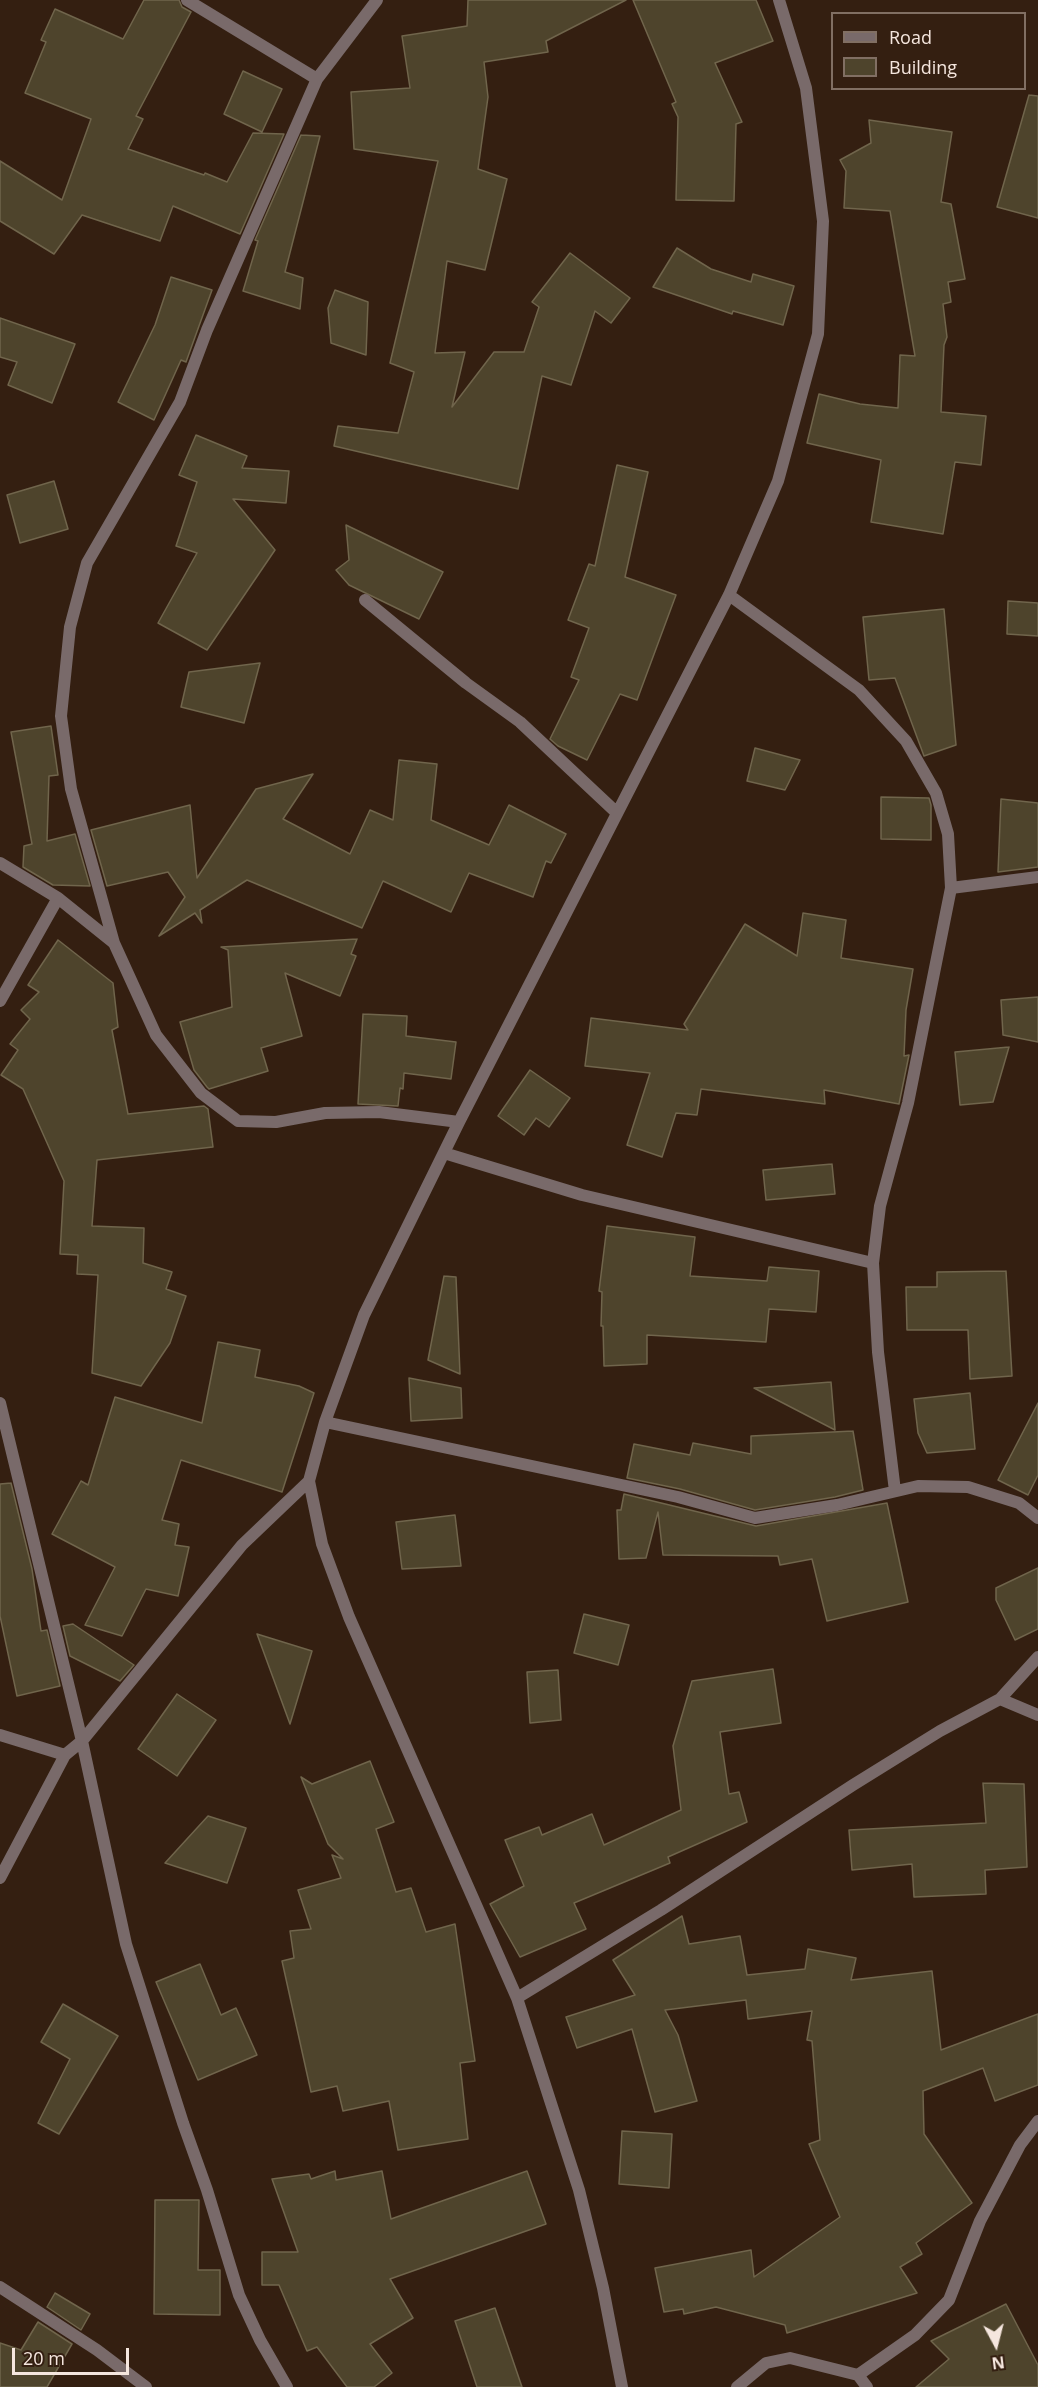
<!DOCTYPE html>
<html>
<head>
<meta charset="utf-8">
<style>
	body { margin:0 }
	#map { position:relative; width:1038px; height:2387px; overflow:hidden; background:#341f11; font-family:"Open Sans",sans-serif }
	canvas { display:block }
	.legend { position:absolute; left:831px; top:12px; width:195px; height:78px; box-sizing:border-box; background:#341f11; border:2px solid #816f63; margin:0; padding:8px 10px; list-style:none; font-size:18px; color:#f5e6de }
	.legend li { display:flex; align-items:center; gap:12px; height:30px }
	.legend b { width:30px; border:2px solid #816f63 }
	.north { position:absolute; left:966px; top:2315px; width:60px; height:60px; -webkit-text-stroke:4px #341f11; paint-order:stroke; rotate:173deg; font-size:16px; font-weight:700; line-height:24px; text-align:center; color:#f5e6de }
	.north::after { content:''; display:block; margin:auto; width:21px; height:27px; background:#f5e6de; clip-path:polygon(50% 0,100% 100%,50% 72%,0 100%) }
	.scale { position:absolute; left:12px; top:2348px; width:117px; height:27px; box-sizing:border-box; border:3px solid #f5e6de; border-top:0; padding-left:8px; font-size:18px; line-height:21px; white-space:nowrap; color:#f5e6de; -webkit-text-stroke:4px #341f11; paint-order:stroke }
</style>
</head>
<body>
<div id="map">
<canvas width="1038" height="2387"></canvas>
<ul class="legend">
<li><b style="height:8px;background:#796a6a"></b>Road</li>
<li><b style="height:16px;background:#4e442c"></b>Building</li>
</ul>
<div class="north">N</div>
<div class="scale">20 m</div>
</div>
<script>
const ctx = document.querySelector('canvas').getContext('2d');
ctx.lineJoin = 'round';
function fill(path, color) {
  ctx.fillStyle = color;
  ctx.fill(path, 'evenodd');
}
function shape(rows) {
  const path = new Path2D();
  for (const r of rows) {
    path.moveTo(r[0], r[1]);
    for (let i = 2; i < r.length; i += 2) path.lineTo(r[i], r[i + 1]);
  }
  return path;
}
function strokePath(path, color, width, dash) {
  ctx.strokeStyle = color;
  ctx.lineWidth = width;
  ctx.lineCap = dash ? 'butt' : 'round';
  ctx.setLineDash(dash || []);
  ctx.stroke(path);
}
const building = shape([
	[144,0,179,0,182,7,191,12,136,116,143,119,128,149,204,175,205,173,227,182,253,133,284,134,240,234,173,206,160,241,82,215,54,254,0,221,0,161,62,200,91,119,25,93,46,42,41,40,55,9,123,39,144,0],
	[468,0,626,0,546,41,548,52,484,62,488,97,478,169,507,179,485,270,447,261,435,353,465,352,452,407,494,352,524,352,539,307,532,302,570,253,630,298,611,323,595,311,571,385,542,376,518,489,334,446,338,426,398,433,414,372,390,363,438,161,354,149,351,92,410,88,402,36,467,26,468,0],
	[633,0,756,0,773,41,715,63,742,122,736,124,734,201,676,200,678,117,672,104,676,102,633,0],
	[243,71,282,89,262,132,224,114,243,71],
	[1029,95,1038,96,1038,218,997,207,1029,95],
	[869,120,952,132,941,202,951,204,965,279,948,282,951,302,943,304,947,337,944,345,941,412,986,416,981,465,955,462,943,534,871,522,881,460,807,443,819,394,860,404,898,408,900,355,915,356,890,211,844,208,846,171,840,160,871,143,869,120],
	[301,135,320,136,285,272,303,278,300,309,243,291,258,241,255,240,301,135],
	[677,248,711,269,751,282,753,274,794,286,783,325,733,311,732,314,653,287,677,248],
	[171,277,212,290,186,362,181,360,154,420,118,402,155,325,171,277],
	[335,290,368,302,366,355,331,343,328,308,335,290],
	[0,318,75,344,52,403,8,385,17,362,0,357,0,318],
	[196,435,247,456,242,468,289,471,286,503,233,499,275,550,207,650,158,623,197,553,176,546,197,482,179,475,196,435],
	[617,465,648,472,625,577,676,595,637,700,620,694,587,760,558,746,550,739,579,680,571,677,589,628,568,620,589,564,595,566,617,465],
	[54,481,68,529,20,543,7,495,54,481],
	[346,525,443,572,419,619,349,585,336,570,349,560,346,525],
	[1008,601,1038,603,1038,636,1007,634,1008,601],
	[944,609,956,745,924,756,895,678,869,680,863,617,944,609],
	[260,663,244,723,181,707,189,672,260,663],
	[51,726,58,775,49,776,47,841,75,834,90,886,53,885,23,867,24,846,32,844,11,732,51,726],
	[755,748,800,760,785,790,747,781,755,748],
	[399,760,437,764,431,820,489,845,509,805,566,834,551,863,546,861,533,897,469,873,451,912,383,881,362,928,247,880,200,910,202,923,195,913,159,936,185,897,168,872,107,886,91,830,190,805,197,878,256,789,313,774,283,819,350,854,370,810,393,820,399,760],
	[881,797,929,798,931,805,931,840,881,839,881,797],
	[1001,799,1038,803,1038,867,998,872,1001,799],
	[803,913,846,920,841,958,913,969,906,1010,904,1056,909,1055,899,1104,824,1090,825,1104,701,1089,697,1115,676,1113,662,1157,627,1145,650,1073,585,1066,591,1018,688,1030,684,1024,745,924,797,956,803,913],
	[357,939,351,954,356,956,340,996,285,973,302,1036,261,1048,268,1071,209,1089,207,1087,194,1070,180,1022,232,1007,228,950,221,947,357,939],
	[58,940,113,983,118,1027,112,1030,128,1114,204,1106,208,1109,213,1147,97,1160,92,1226,144,1228,143,1263,172,1272,166,1289,186,1296,170,1343,141,1386,92,1373,98,1275,77,1274,78,1255,60,1254,64,1181,23,1089,1,1075,18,1050,10,1044,30,1019,21,1010,39,992,28,985,58,940],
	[1038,997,1038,1042,1003,1035,1001,1000,1038,997],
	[363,1014,407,1016,406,1036,456,1042,451,1079,404,1073,403,1089,400,1088,398,1106,358,1104,363,1014],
	[1009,1047,993,1102,960,1105,955,1052,1009,1047],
	[530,1070,570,1098,549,1127,536,1118,524,1135,498,1116,530,1070],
	[832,1164,835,1194,766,1200,763,1170,832,1164],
	[607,1226,695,1237,690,1276,767,1281,769,1267,819,1271,816,1312,769,1309,766,1342,647,1335,647,1364,604,1366,603,1326,601,1326,602,1292,599,1291,607,1226],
	[1006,1271,1012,1376,970,1379,968,1330,907,1330,906,1287,937,1287,937,1272,1006,1271],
	[444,1276,456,1277,460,1374,428,1360,444,1276],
	[218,1342,260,1350,255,1377,299,1386,314,1393,282,1492,181,1460,162,1520,179,1524,175,1545,189,1547,178,1596,146,1589,122,1636,85,1625,115,1567,52,1534,81,1481,88,1485,115,1397,202,1423,218,1342],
	[409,1378,461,1388,462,1418,411,1421,409,1378],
	[831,1382,835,1430,754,1388,831,1382],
	[970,1393,975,1449,927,1453,918,1433,914,1399,970,1393],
	[1038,1403,1038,1475,1028,1495,998,1480,1038,1403],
	[853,1431,863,1490,835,1497,755,1510,680,1489,627,1478,634,1444,690,1455,693,1443,751,1454,751,1436,853,1431],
	[11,1483,32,1569,41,1631,47,1630,60,1686,17,1696,0,1616,0,1484,11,1483],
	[624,1494,756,1526,887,1503,908,1602,827,1621,812,1559,780,1565,778,1556,663,1555,658,1512,646,1558,619,1559,617,1510,621,1510,624,1494],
	[455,1515,461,1566,402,1569,396,1522,455,1515],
	[1038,1568,1038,1629,1015,1640,996,1600,996,1588,1038,1568],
	[584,1614,629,1625,618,1665,574,1653,584,1614],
	[73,1624,134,1665,120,1681,70,1656,63,1626,73,1624],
	[257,1634,312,1651,290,1724,257,1634],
	[773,1669,781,1723,720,1732,729,1794,739,1792,747,1822,668,1857,670,1863,574,1903,586,1929,520,1957,490,1904,524,1886,505,1840,539,1827,542,1835,592,1814,604,1845,681,1810,673,1746,692,1681,773,1669],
	[558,1670,561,1720,530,1723,527,1672,558,1670],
	[177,1694,216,1720,177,1776,138,1749,177,1694],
	[370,1761,394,1822,376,1829,396,1892,411,1888,426,1932,455,1924,475,2061,460,2063,468,2139,398,2150,389,2101,343,2111,337,2086,311,2092,282,1961,294,1958,290,1931,311,1929,298,1890,341,1878,332,1855,343,1859,328,1844,301,1777,312,1784,370,1761],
	[983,1783,1024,1784,1027,1867,985,1870,986,1894,914,1897,912,1864,852,1870,849,1830,986,1823,983,1783],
	[208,1816,246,1828,227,1883,165,1863,208,1816],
	[682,1916,689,1944,740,1936,747,1975,805,1969,808,1949,856,1958,851,1980,932,1971,941,2050,1038,2014,1038,2085,995,2101,983,2068,923,2091,924,2134,972,2203,916,2243,922,2254,900,2267,917,2293,787,2333,785,2325,716,2307,684,2314,683,2309,664,2312,655,2268,751,2250,754,2277,840,2217,809,2144,820,2140,812,2041,807,2040,812,2011,748,2019,746,2000,665,2010,678,2035,697,2101,655,2112,632,2029,577,2048,566,2017,635,1995,613,1960,682,1916],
	[200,1964,221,2015,236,2008,257,2055,198,2080,156,1982,200,1964],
	[63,2004,118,2036,59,2134,38,2123,70,2059,41,2042,63,2004],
	[622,2131,672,2134,669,2188,619,2184,622,2131],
	[335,2171,336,2180,382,2171,391,2219,527,2171,546,2224,390,2279,413,2318,370,2344,392,2373,374,2387,347,2387,317,2347,307,2351,279,2285,262,2285,262,2252,298,2252,272,2179,309,2174,311,2179,335,2171],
	[155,2200,199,2200,198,2270,220,2270,220,2315,154,2314,155,2200],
	[55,2293,90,2314,81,2330,47,2307,55,2293],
	[1006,2304,1038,2365,1038,2387,916,2387,949,2359,931,2341,1006,2304],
	[495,2308,522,2387,477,2387,455,2321,495,2308],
	[38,2322,72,2344,47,2387,0,2387,0,2343,21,2350,38,2322]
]);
fill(building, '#4e442c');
strokePath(building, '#70654c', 1.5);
strokePath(shape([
	[187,0,317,79],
	[729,595,859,690,906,741,936,793,948,834,951,888,908,1103,880,1206,873,1263,878,1352,895,1491],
	[365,600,466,683,520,722,617,813],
	[0,863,58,898,114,943,156,1035,201,1093,238,1121,276,1122,325,1113,379,1112,459,1122],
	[951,888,1038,877],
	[114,943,71,789,61,716,70,627,87,563,180,402,207,330,317,79,377,0],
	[0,1001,58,898],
	[444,1153,582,1195,873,1263],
	[0,1403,82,1741,126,1944,183,2123,207,2190,239,2295,260,2340,287,2387],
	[325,1422,678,1497,755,1518,837,1505,918,1486,968,1487,1019,1503,1038,1518],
	[1000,1699,1038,1715],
	[0,1735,65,1755],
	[0,1878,65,1755,82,1741,242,1545,309,1481],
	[517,1998,661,1910,853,1785,940,1731,1000,1699,1038,1657],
	[0,2287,97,2350,146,2387],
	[858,2375,915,2335,949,2300,980,2221,1020,2145,1038,2121],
	[622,2387,603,2288,579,2190,517,1998,349,1617,322,1544,309,1481,325,1422,364,1315,459,1122,729,595,778,481,818,334,823,221,806,88,779,0],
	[737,2387,766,2363,790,2358,858,2375,867,2387]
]), '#796a6a', 12);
</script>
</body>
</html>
